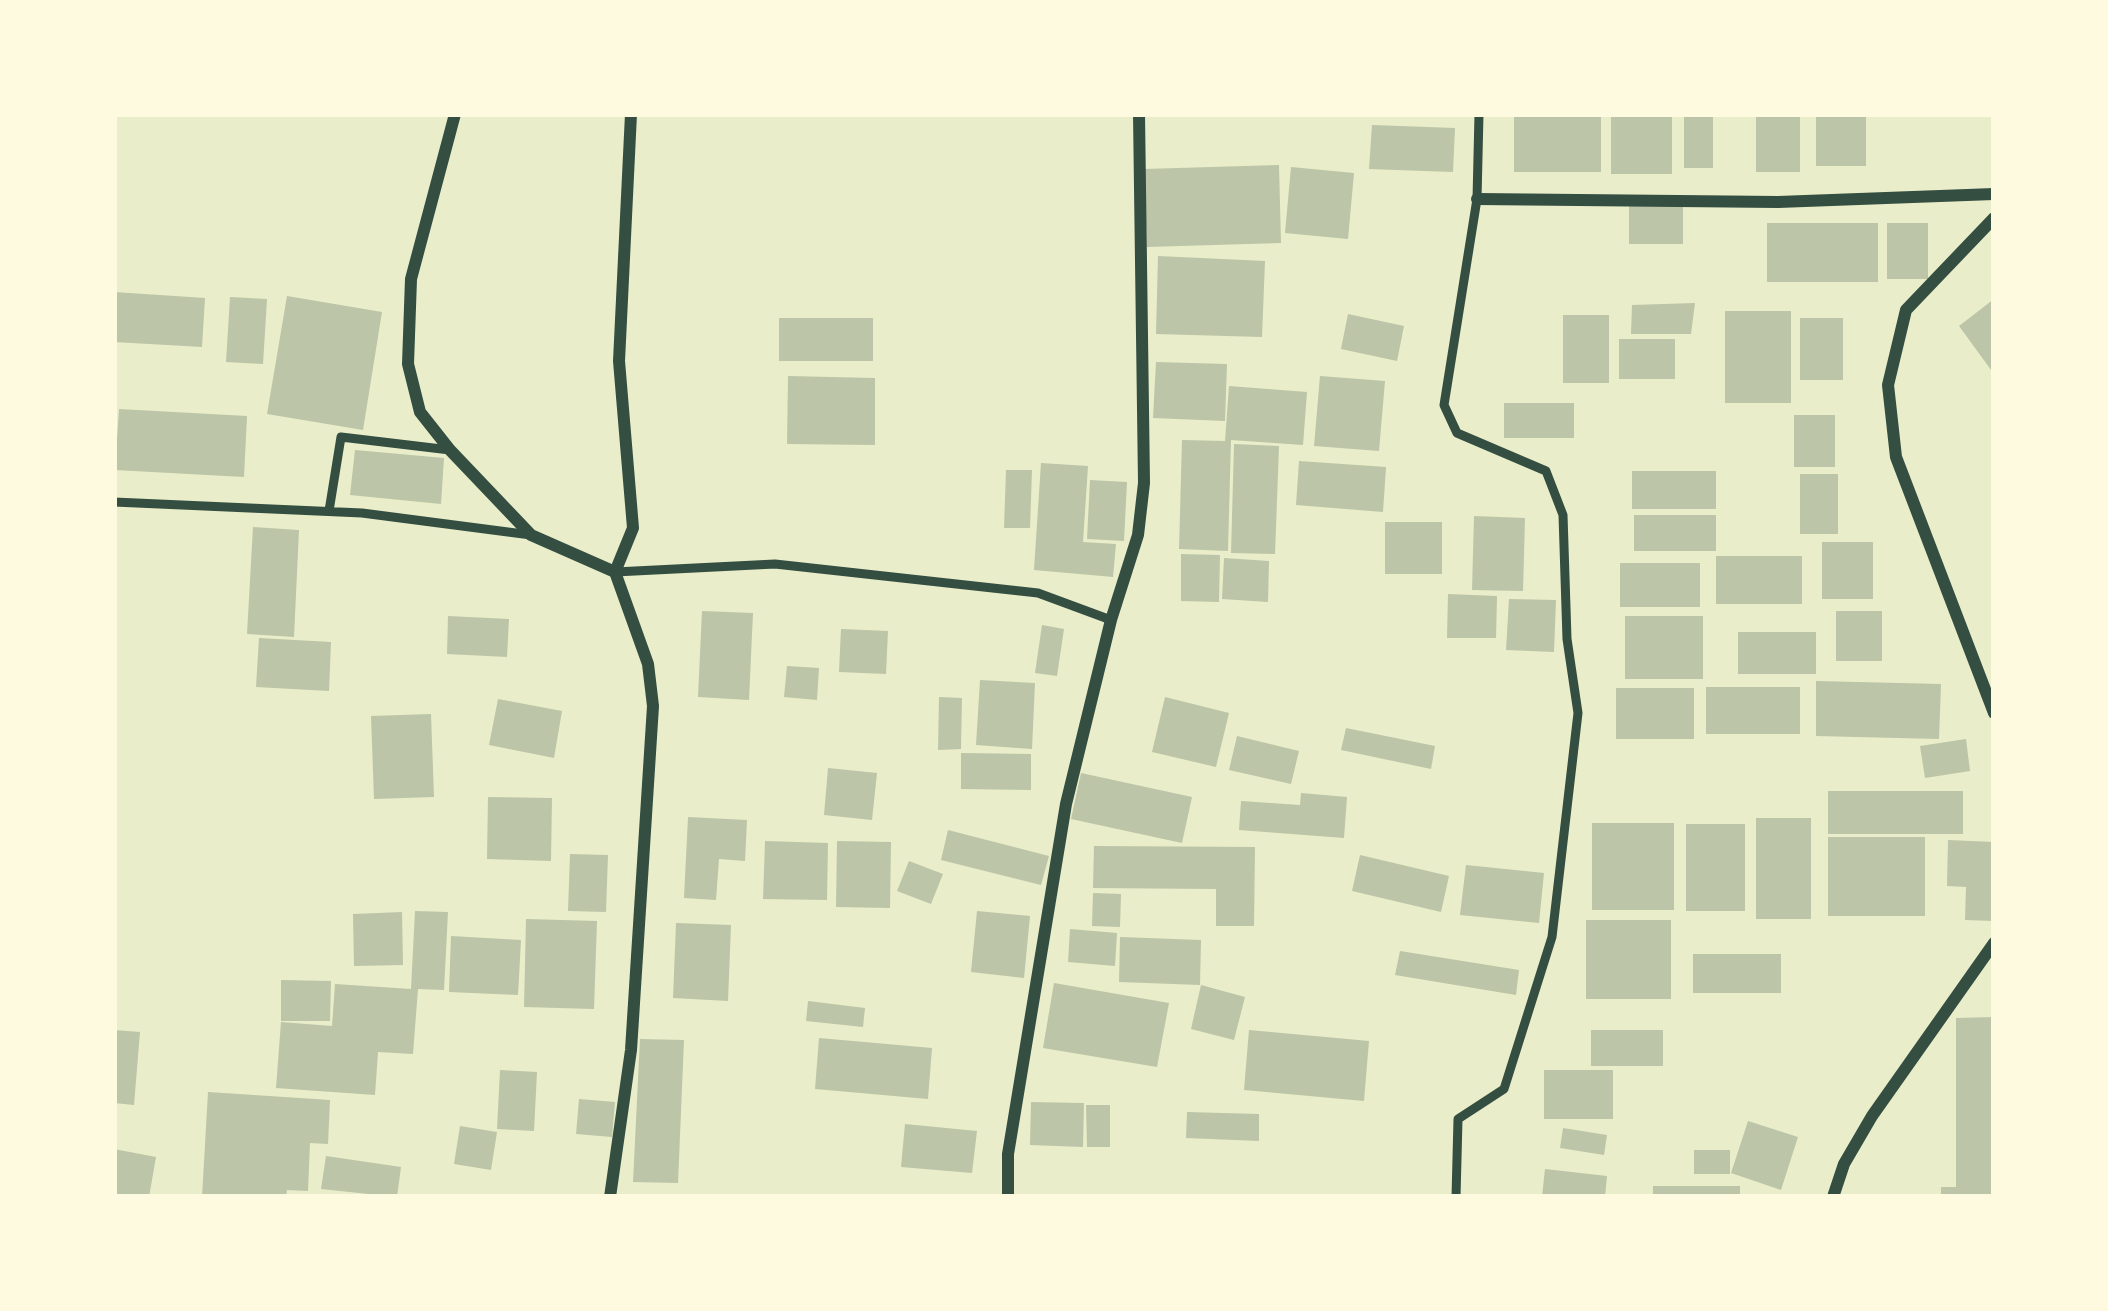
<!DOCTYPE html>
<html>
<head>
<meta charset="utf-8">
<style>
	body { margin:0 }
	#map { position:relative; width:2108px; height:1311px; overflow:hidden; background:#e9edc9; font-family:Bitter,serif }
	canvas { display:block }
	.frame { position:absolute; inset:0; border:117px solid #fefae0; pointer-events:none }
</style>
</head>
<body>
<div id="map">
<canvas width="2108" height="1311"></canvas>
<div class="frame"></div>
</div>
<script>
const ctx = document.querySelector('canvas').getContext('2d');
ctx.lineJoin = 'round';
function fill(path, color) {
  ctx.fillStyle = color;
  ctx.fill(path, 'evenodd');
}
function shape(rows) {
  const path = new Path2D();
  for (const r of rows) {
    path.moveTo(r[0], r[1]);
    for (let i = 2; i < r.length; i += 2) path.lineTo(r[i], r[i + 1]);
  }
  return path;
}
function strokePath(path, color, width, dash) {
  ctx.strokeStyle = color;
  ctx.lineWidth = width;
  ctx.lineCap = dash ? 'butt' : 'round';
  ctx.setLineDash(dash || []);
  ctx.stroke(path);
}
fill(shape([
	[1514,114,1601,114,1601,172,1514,172],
	[1611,114,1672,114,1672,174,1611,174],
	[1684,114,1713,114,1713,168,1684,168],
	[1756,114,1800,114,1800,172,1756,172],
	[1816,114,1866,114,1866,166,1816,166],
	[1372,125,1455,128,1453,172,1369,169],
	[1279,165,1281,243,1147,247,1144,169],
	[1291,167,1354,173,1348,239,1285,233],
	[1629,206,1683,206,1683,244,1629,244],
	[1767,223,1878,223,1878,282,1767,282],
	[1887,223,1928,223,1928,279,1887,279],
	[1158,256,1265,261,1262,337,1156,334],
	[114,292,205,298,202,347,114,342],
	[287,296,382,312,363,430,267,414],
	[230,297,267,299,263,364,226,362],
	[1994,299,1994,374,1959,326],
	[1695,303,1691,334,1631,334,1632,305],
	[1725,311,1791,311,1791,403,1725,403],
	[1348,314,1404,326,1397,361,1341,349],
	[1563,315,1609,315,1609,383,1563,383],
	[779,318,873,318,873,361,779,361],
	[1800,318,1843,318,1843,380,1800,380],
	[1619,339,1675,339,1675,379,1619,379],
	[1156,362,1227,364,1225,421,1153,418],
	[788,376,875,378,875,445,787,444],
	[1320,376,1385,381,1379,451,1314,446],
	[1229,386,1307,392,1303,445,1231,440,1228,551,1179,549,1182,440,1225,441],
	[1504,403,1574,403,1574,438,1504,438],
	[119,409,247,416,244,477,115,470],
	[1794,415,1835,415,1835,467,1794,467],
	[1234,444,1279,446,1275,554,1231,553],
	[355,450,444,458,441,504,350,495],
	[1299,461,1386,467,1383,512,1296,505],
	[1041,463,1088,466,1083,542,1116,544,1113,577,1034,570],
	[1006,470,1032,470,1030,528,1004,528],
	[1632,471,1716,471,1716,509,1632,509],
	[1800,474,1838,474,1838,534,1800,534],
	[1090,480,1127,482,1124,541,1087,539],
	[1634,515,1716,515,1716,551,1634,551],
	[1474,516,1525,518,1523,591,1472,590],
	[1385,522,1442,522,1442,574,1385,574],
	[253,527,299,530,294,637,247,634],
	[1822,542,1873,542,1873,599,1822,599],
	[1181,554,1220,555,1219,602,1181,601],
	[1716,556,1802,556,1802,604,1716,604],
	[1224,558,1269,561,1268,602,1222,599],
	[1620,563,1700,563,1700,607,1620,607],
	[1448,594,1497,596,1496,638,1447,638],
	[1509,599,1556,600,1554,652,1506,650],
	[702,611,753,613,749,700,698,697],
	[1836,611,1882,611,1882,661,1836,661],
	[448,616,509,619,507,657,447,654],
	[1625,616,1703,616,1703,679,1625,679],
	[1042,625,1064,629,1057,676,1035,673],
	[841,629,888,631,886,674,839,672],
	[1738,632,1816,632,1816,674,1738,674],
	[259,638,331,642,329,691,256,687],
	[787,666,819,668,817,700,784,697],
	[980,680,1035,683,1032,749,976,745],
	[1816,681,1941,684,1939,739,1816,736],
	[1706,687,1800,687,1800,734,1706,734],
	[1616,688,1694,688,1694,739,1616,739],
	[939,697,962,698,961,749,938,750],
	[1165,697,1229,713,1216,767,1152,752],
	[498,699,562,711,554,758,489,745],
	[431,714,434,797,374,799,371,716],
	[1346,728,1435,746,1431,769,1341,750],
	[1237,736,1299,751,1291,784,1229,770],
	[1966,739,1970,771,1925,778,1920,746],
	[961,753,1031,754,1031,790,961,789],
	[828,768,877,773,872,820,824,815],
	[1081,773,1192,797,1182,843,1071,819],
	[1828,791,1963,791,1963,834,1828,834],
	[1301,793,1347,797,1344,838,1239,830,1241,801,1300,805],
	[488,797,552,798,551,861,487,859],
	[688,817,747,820,745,861,719,859,716,900,684,898],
	[1756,818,1811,818,1811,919,1756,919],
	[1592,823,1674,823,1674,910,1592,910],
	[1686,824,1745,824,1745,911,1686,911],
	[948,830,1049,856,1041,885,941,860],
	[1828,837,1925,837,1925,916,1828,916],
	[1948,840,1994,842,1994,921,1965,920,1966,887,1947,886],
	[765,841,828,843,827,900,763,899],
	[837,841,891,842,890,908,836,907],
	[1094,846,1255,847,1254,926,1216,926,1216,889,1093,888],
	[570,854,608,855,606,912,568,911],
	[1360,855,1449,876,1441,912,1352,891],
	[909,861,943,874,931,904,897,891],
	[1466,865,1544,873,1539,923,1460,915],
	[1093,893,1121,894,1120,927,1092,926],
	[415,911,448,912,444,990,418,989,413,1054,378,1052,375,1095,276,1088,281,1022,332,1026,335,984,411,989],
	[977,911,1030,916,1024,978,971,972],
	[402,912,403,965,354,966,353,914],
	[526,919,597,921,594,1009,524,1007],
	[1586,920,1671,920,1671,999,1586,999],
	[676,923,731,925,728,1001,673,998],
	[1070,929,1117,933,1115,966,1068,962],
	[451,936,521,940,518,995,449,992],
	[1120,937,1201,940,1200,985,1119,982],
	[1400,951,1519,970,1516,995,1395,975],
	[1693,954,1781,954,1781,993,1693,993],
	[281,980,331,981,330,1021,281,1021],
	[1054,983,1169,1003,1157,1067,1043,1048],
	[1201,985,1245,997,1234,1040,1191,1029],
	[808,1001,865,1008,863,1027,806,1021],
	[1994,1017,1994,1197,1941,1197,1941,1187,1956,1187,1956,1018],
	[114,1030,140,1032,134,1105,114,1103],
	[1249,1030,1369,1041,1364,1101,1244,1090],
	[1591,1030,1663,1030,1663,1066,1591,1066],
	[819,1038,932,1048,928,1099,815,1089],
	[640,1039,684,1040,678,1183,633,1182],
	[500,1070,537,1072,534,1131,497,1129],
	[1544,1070,1613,1070,1613,1119,1544,1119],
	[208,1092,330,1100,328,1144,310,1143,308,1191,287,1190,286,1197,202,1197],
	[579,1099,615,1102,612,1137,576,1134],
	[1031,1102,1084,1103,1083,1147,1030,1145],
	[1086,1105,1110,1105,1110,1147,1087,1147],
	[1187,1112,1259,1114,1259,1141,1186,1138],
	[1748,1121,1798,1137,1781,1190,1731,1173],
	[905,1124,977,1131,972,1173,901,1167],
	[460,1126,497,1132,491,1170,454,1164],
	[1563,1128,1607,1135,1604,1155,1560,1148],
	[114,1149,156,1157,149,1197,114,1197],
	[1694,1150,1730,1150,1730,1174,1694,1174],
	[326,1156,401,1167,397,1197,321,1189],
	[1545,1169,1607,1176,1605,1197,1542,1197],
	[1653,1186,1740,1186,1740,1197,1653,1197]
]), '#bcc5a7');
strokePath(shape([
	[114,502,362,513,531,535],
	[329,511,341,437,450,450],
	[615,572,775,564,1038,593,1111,620],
	[1456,1197,1458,1119,1504,1089,1552,937,1578,713,1567,639,1563,515,1546,471,1457,433,1444,405,1477,199,1479,114]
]), '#344e41', 9);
strokePath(shape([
	[455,114,411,279,408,364,420,412,450,450,531,535,615,572,648,664,653,706,631,1050,610,1197],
	[1477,199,1778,202,1994,194],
	[1994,218,1906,310,1888,385,1896,457,1994,713],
	[615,572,633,528,619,361,631,114],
	[1008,1197,1008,1154,1066,804,1111,620,1138,535,1144,483,1139,114],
	[1833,1197,1844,1164,1872,1116,1994,943]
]), '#344e41', 12);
</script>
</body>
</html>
